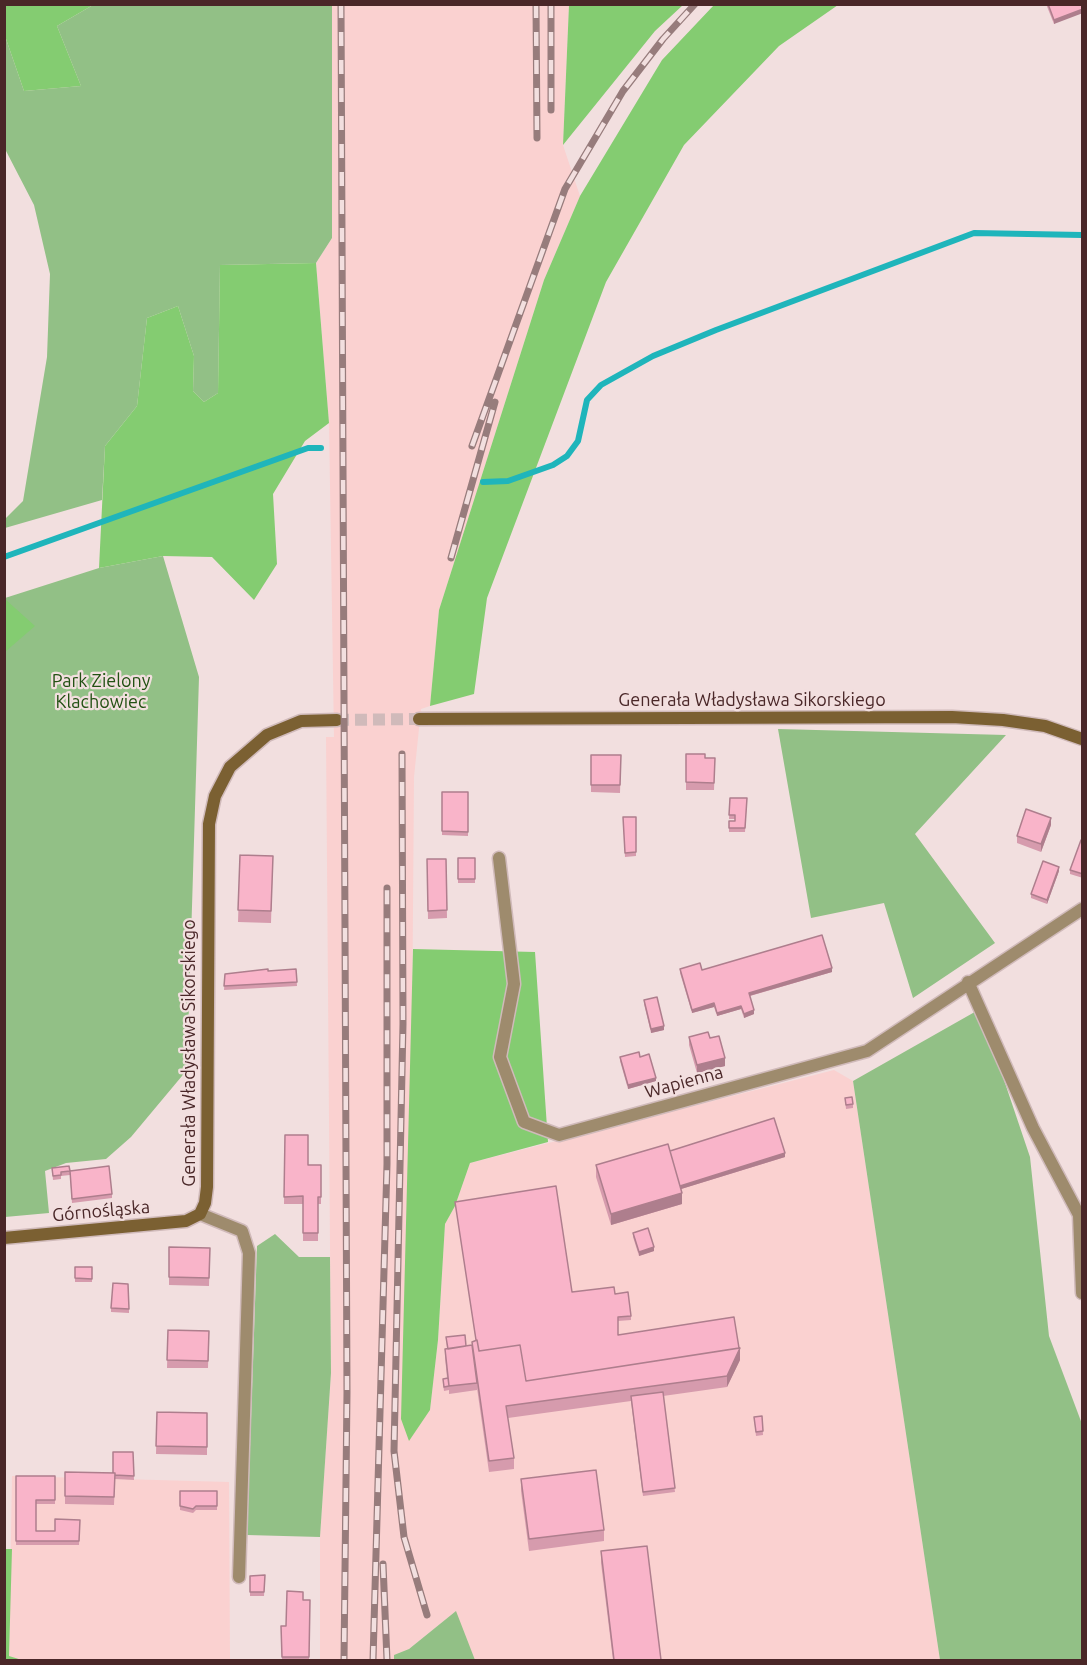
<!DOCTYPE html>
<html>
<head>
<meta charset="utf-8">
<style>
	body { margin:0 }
	#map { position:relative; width:1087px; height:1665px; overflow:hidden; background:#f2dfdf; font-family:Ubuntu,sans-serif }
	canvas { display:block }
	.frame { position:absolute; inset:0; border:6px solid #4a2728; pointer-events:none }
</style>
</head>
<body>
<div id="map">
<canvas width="1087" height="1665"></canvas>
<div class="frame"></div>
</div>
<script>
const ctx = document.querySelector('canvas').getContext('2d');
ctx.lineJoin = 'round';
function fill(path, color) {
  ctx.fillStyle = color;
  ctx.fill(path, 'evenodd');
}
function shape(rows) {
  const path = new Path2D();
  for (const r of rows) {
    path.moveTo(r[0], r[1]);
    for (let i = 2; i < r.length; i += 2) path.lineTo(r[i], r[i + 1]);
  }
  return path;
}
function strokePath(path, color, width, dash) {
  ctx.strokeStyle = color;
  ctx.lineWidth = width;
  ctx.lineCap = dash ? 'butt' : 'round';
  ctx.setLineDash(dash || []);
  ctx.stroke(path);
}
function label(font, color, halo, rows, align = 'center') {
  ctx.font = font + ' Ubuntu,sans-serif';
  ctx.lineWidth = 4.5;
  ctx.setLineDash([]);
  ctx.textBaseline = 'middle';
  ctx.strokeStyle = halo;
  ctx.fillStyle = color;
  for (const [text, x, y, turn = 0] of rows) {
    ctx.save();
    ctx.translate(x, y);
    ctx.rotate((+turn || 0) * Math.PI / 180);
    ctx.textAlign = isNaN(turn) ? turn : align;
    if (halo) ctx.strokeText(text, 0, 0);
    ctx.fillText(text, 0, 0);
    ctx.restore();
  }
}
fill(shape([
	[332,5,569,5,563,145,580,196,544,280,439,610,430,706,421,709,414,777,409,1440,430,1410,438,1340,445,1224,455,1206,470,1163,834,1070,853,1081,940,1660,475,1660,455,1612,409,1649,395,1655,394,1660,320,1660,320,1537,331,1373,326,737,334,737,329,423,316,263,332,238],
	[12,1476,229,1482,230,1660,22,1660,9,1656]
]), '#fad1d0');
fill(shape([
	[93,5,332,5,332,238,316,263,220,265,218,393,204,402,193,391,194,356,178,306,147,318,137,406,105,446,102,500,5,528,4,520,23,501,47,357,50,274,34,205,5,149,5,36,24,91,81,86,57,26],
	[163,556,199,677,187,1070,131,1137,106,1159,66,1163,45,1171,49,1213,5,1217,5,598,99,568],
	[778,729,1006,735,915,834,995,943,913,998,884,903,811,918],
	[980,1009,1030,1157,1049,1336,1082,1424,1082,1660,940,1660,853,1081],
	[275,1234,299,1257,330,1257,331,1373,320,1537,247,1535,257,1246],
	[456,1611,475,1660,394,1660,394,1655,409,1649]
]), '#92c086');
fill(shape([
	[4,5,93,5,57,26,81,86,24,91,5,36],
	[569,5,683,5,655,31,563,145],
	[714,5,838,5,779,46,684,145,606,282,487,598,474,694,430,706,439,610,544,280,580,196,662,60],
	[316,263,329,423,305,441,273,494,277,564,254,600,212,557,163,556,99,568,105,446,137,406,147,318,178,306,194,356,193,391,204,402,218,393,220,265],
	[5,599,35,626,5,652],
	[413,949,535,952,548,1142,470,1163,455,1206,445,1224,438,1340,430,1410,409,1441,401,1419],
	[5,1549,12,1549,9,1656,22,1660,5,1660]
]), '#84cc71');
strokePath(shape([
	[483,482,508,481,553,465,567,456,578,441,587,400,601,385,653,356,716,330,974,233,1082,235],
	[4,557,308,448,321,448]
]), '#1fb5bb', 6);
strokePath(shape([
	[337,720,419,719]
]), '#d0baba', 12, [12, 6]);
const street = shape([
	[499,858,514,984,500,1057,524,1122,559,1135,867,1051,1082,909],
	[968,982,1033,1128,1079,1215,1082,1216],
	[200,1214,242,1231,249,1253,239,1577],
	[1079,1215,1082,1293]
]);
const secondary = shape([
	[419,719,952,717,1003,720,1045,726,1082,739],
	[4,1238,186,1221,200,1214,205,1203,207,1187,209,824,215,796,230,767,267,735,301,721,337,720]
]);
strokePath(street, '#d0baba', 15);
strokePath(secondary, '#d0baba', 15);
strokePath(street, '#9e8b6d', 12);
strokePath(secondary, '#7b6032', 12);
const rail = shape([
	[341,4,347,1392,344,1660],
	[536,4,537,138],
	[551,4,551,110],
	[472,446,565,189,623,91,663,39,695,4],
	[451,558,495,402],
	[402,754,403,1024,394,1451,404,1537,427,1615],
	[383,1564,387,1660],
	[373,1660,387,1164,387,888]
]);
strokePath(rail, '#977c7c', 7);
strokePath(rail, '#f2dfdf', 4.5, [14]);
fill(shape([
	[1046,4,1083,4,1054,24],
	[686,754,705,758,715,758,714,790,686,790],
	[591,755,621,755,620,793,591,792],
	[442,792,468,792,468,836,442,835],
	[730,798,747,798,745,832,729,832,729,821,735,821,735,819,729,819],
	[623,817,636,817,636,856,625,857],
	[1051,825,1041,852,1017,843,1017,836],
	[1083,841,1083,878,1070,874,1070,870],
	[240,855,273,856,271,923,238,922],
	[458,858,475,858,475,883,458,883],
	[427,859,446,859,447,918,428,919],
	[1059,871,1047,904,1031,898,1031,894],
	[296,969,297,986,224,990,225,974],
	[680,969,702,970,832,972,750,996,754,1014,744,1018,741,1009,717,1016,714,1007,692,1013,680,973],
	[644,1000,664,1030,651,1033,644,1004],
	[689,1037,710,1038,725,1066,697,1073,689,1045],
	[620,1057,656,1081,628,1089,620,1061],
	[845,1098,853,1104,853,1108,846,1109],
	[285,1135,308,1165,321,1165,321,1204,318,1204,318,1241,303,1241,303,1204,284,1204],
	[670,1151,785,1157,681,1189,682,1204,611,1225,596,1177,596,1165],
	[52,1168,70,1171,112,1194,112,1198,72,1203,70,1175,61,1176,61,1179,53,1180],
	[455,1202,572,1292,615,1294,631,1316,631,1320,618,1321,618,1335,740,1360,727,1387,663,1396,675,1492,643,1496,631,1401,508,1418,514,1458,514,1469,489,1472,477,1388,477,1390,449,1394,449,1390,444,1391,443,1383,443,1379,447,1378,445,1357,445,1349,447,1349,446,1337,466,1346,472,1345,472,1342,476,1341],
	[633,1233,654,1251,639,1256,633,1237],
	[210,1248,209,1286,169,1285,169,1277],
	[75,1267,92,1267,92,1282,75,1282],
	[111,1308,129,1309,129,1313,111,1312],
	[168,1330,209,1331,208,1368,167,1368],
	[157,1412,207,1413,207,1455,156,1454],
	[762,1416,763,1435,756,1436,754,1417],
	[133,1452,134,1480,115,1479,114,1505,65,1504,65,1472,113,1473],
	[16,1476,55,1476,55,1504,36,1504,36,1531,55,1531,80,1520,79,1545,16,1545],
	[521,1479,604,1530,604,1541,529,1551,521,1491],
	[180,1491,217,1491,217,1510,196,1510,193,1513,180,1510],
	[601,1551,661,1660,613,1660,601,1563],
	[265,1575,264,1596,250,1596,250,1576],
	[303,1600,310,1600,309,1660,282,1660,281,1626,286,1626]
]), '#d69bad');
fill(shape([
	[1083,9,1083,13,1054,24,1054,20],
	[1051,818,1051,825,1041,852,1041,844],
	[1059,867,1059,871,1047,904,1047,900],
	[832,968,832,972,749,996,749,993],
	[714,1003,714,1007,692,1013,692,1010],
	[741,1006,741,1009,717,1016,717,1013],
	[754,1010,754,1014,744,1018,744,1014],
	[664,1026,664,1030,651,1033,651,1029],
	[725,1058,725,1066,697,1073,697,1065],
	[656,1078,656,1081,628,1089,628,1085],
	[785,1153,785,1157,678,1190,678,1186],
	[682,1193,682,1204,611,1225,611,1214],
	[654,1247,654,1251,639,1256,639,1252],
	[740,1348,740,1360,727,1387,727,1376]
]), '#ae7e8d');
const building = shape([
	[1048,4,1083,4,1083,9,1054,20,1048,4],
	[686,754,705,754,705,758,715,758,714,783,686,782,686,754],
	[591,755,621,755,620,785,591,785,591,755],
	[442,792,468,792,468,832,442,831,442,792],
	[730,798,747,798,745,828,729,828,729,821,735,821,735,815,729,815,730,798],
	[1026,809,1051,818,1041,844,1017,836,1026,809],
	[623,817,636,817,636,852,625,853,623,817],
	[1081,840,1083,841,1083,874,1070,870,1081,840],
	[240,855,273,856,271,911,238,910,240,855],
	[458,858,475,858,475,879,458,879,458,858],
	[427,859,446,859,447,910,428,911,427,859],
	[1043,861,1059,867,1047,900,1031,894,1043,861],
	[822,935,832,968,749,993,754,1010,744,1014,741,1006,717,1013,714,1003,692,1010,680,969,700,963,702,970,822,935],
	[268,969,268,971,296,969,297,982,224,986,225,974,268,969],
	[657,997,664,1026,651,1029,644,1000,657,997],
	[708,1032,710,1038,719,1036,725,1058,697,1065,689,1037,708,1032],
	[639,1052,640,1057,649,1054,656,1078,628,1085,620,1057,639,1052],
	[852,1097,853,1104,846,1105,845,1098,852,1097],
	[774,1118,785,1153,680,1186,670,1151,774,1118],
	[285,1135,308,1135,308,1165,321,1165,321,1197,318,1197,318,1233,303,1233,303,1196,284,1197,285,1135],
	[668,1144,682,1193,611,1214,596,1165,668,1144],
	[69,1166,70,1171,109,1166,112,1194,72,1199,70,1171,61,1172,61,1175,53,1176,52,1168,69,1166],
	[556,1186,572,1292,614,1287,615,1294,628,1292,631,1316,618,1317,618,1335,734,1317,739,1348,526,1381,520,1345,479,1351,477,1340,476,1340,455,1202,556,1186],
	[648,1228,654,1247,639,1252,633,1233,648,1228],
	[169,1247,210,1248,209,1278,169,1277,169,1247],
	[75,1267,92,1267,92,1279,75,1278,75,1267],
	[113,1283,128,1284,129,1309,111,1308,113,1283],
	[168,1330,209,1331,208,1361,167,1360,168,1330],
	[465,1335,466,1346,448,1349,446,1337,465,1335],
	[477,1340,479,1351,520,1345,526,1381,740,1348,727,1376,506,1406,514,1458,489,1461,472,1342,477,1340],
	[472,1345,477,1383,449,1386,445,1349,472,1345],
	[448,1378,449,1386,444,1387,443,1379,448,1378],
	[663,1392,675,1488,643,1492,631,1396,663,1392],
	[157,1412,207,1413,207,1447,156,1446,157,1412],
	[762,1416,763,1431,756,1432,754,1417,762,1416],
	[113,1452,133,1452,134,1476,115,1475,115,1473,113,1473,113,1452],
	[596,1470,604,1530,529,1539,521,1479,596,1470],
	[65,1472,115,1473,114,1497,65,1496,65,1472],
	[16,1476,55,1476,55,1500,36,1500,36,1531,55,1531,55,1519,80,1520,79,1541,16,1541,16,1476],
	[180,1491,217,1491,217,1506,196,1506,193,1509,180,1506,180,1491],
	[647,1546,661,1660,614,1660,601,1551,647,1546],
	[265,1575,264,1592,250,1592,250,1576,265,1575],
	[287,1591,303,1592,303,1600,310,1600,309,1657,282,1657,281,1626,286,1626,287,1591]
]);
fill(building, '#f9b4c9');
strokePath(building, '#ae7e8d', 1.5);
label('18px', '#225113', '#f2dfdf', [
	["Park Zielony",101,681],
	["Klachowiec",101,702]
]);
label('18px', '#4a2728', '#f2dfdf', [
	["Generała Władysława Sikorskiego",752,700],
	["Generała Władysława Sikorskiego",189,1053,-90],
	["Wapienna",684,1082,-15],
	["Górnośląska",101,1211,-5]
]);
</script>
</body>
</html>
